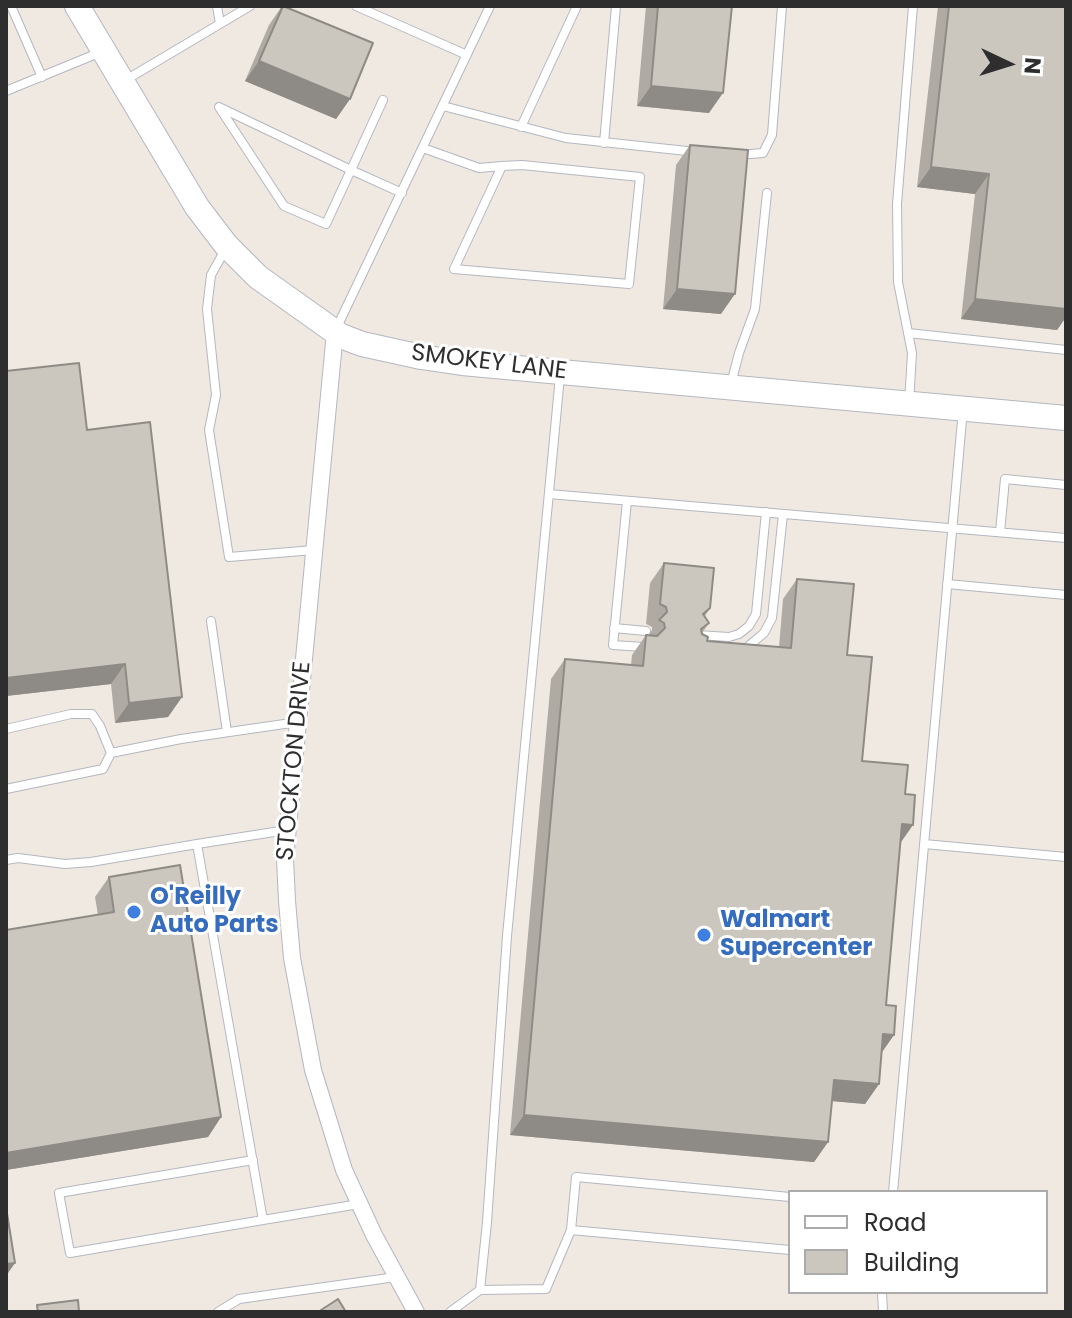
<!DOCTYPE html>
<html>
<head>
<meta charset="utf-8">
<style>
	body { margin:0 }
	#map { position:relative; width:1072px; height:1318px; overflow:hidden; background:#efe9e1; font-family:Poppins,sans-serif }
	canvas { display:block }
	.frame { position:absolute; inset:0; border:8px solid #2e2e2e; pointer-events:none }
	.legend { position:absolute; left:788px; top:1190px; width:260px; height:104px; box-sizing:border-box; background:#fff; border:2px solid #ababab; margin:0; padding:10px 14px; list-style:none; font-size:24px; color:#2e2e2e }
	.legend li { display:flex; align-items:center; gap:16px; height:40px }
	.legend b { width:40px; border:2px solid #ababab }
	.north { position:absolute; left:968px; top:24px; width:80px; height:80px; -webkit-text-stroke:6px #fff; paint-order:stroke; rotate:94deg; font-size:22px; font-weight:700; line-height:32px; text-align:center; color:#2e2e2e }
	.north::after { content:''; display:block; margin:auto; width:28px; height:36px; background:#2e2e2e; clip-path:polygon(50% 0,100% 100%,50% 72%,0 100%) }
</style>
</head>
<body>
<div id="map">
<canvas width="1072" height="1318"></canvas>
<div class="frame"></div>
<ul class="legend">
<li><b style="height:10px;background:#fff"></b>Road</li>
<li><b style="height:22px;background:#cbc7bf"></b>Building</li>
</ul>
<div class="north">N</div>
</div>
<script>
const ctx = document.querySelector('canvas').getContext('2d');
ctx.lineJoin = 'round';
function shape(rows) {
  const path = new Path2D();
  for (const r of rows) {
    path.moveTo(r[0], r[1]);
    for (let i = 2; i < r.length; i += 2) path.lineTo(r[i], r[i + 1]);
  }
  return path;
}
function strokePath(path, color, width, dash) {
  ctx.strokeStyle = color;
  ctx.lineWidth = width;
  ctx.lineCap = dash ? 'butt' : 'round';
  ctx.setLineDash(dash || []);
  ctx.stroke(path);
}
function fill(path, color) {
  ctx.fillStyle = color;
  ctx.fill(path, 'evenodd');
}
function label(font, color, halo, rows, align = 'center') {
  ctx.font = font + ' Poppins,sans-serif';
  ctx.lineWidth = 6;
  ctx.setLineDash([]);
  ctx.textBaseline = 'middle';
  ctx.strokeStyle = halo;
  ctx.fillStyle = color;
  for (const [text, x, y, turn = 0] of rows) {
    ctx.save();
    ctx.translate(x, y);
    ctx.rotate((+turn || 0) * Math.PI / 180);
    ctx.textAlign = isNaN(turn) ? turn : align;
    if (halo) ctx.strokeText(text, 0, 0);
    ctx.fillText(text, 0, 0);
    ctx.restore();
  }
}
const lane = shape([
	[11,6,42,77],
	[217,6,220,24],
	[356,6,467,55],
	[124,81,250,6],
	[6,91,101,52],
	[383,100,351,170,326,224,284,206,219,107,351,170,402,193],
	[443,106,566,138,696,152],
	[521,127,577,6],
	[604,143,616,6],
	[423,148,479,168,502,166,522,165,640,177,629,284,454,269,502,166],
	[737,155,763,153,772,135,782,6],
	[225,250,211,275,207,309,216,395,209,430,229,557,314,550],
	[337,327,490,6],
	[908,333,1066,350],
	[731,384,739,353,755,309,767,193],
	[909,403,912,353,898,282,897,204,913,6],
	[549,494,1066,538],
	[627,501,613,645,644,647],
	[1000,532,1005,479,1066,485],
	[947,584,1066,595],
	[211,621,227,732],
	[614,628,646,631],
	[697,635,729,637,739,634,749,626,756,614,766,512],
	[745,649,764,633,772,618,783,514],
	[6,729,71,714,92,714,100,726,111,753,103,769,6,789],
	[111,753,181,739,298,722],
	[287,830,197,844,263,1220,359,1204],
	[924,844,1066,857],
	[6,860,18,858,65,864,91,862,197,844],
	[253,1160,59,1193,70,1253,263,1220],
	[893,1192,963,409],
	[571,1230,576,1177,790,1197],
	[480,1290,546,1289,571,1230,790,1250],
	[882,1292,883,1312],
	[218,1312,239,1299,396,1277],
	[450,1312,480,1290,487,1222,507,936,560,376]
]);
const street = shape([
	[335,332,285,859,287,901,292,958,313,1070,344,1170,374,1235,416,1312]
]);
const secondary = shape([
	[77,6,197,207,226,245,258,277,341,336,362,344,421,357,462,363,1066,418]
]);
strokePath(lane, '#b4b7c1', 10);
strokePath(street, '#b4b7c1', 18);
strokePath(secondary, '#b4b7c1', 26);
strokePath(lane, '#fff', 8);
strokePath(street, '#fff', 16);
strokePath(secondary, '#fff', 24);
fill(shape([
	[282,6,350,99,336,119,245,81,269,25],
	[646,6,732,6,709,113,637,106],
	[938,6,1066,6,1066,317,1057,330,961,319,975,194,917,187],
	[690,145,721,314,663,309,676,165],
	[6,371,87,430,182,697,168,717,115,723,111,684,6,696],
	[664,563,710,608,705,616,709,623,702,633,707,641,779,647,783,599,797,579,847,655,862,761,900,843,886,1005,894,1035,881,1053,879,1084,865,1104,832,1101,828,1142,814,1162,510,1135,551,679,565,659,631,665,632,655,646,635,648,636,652,630,652,627,646,624,650,583],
	[109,877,221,1117,208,1137,6,1170,6,930,98,915,95,897]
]), '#afaba4');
fill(shape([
	[259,61,350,99,336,119,245,81],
	[651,86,723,93,709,113,637,106],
	[931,167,989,174,975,194,917,187],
	[677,289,735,294,721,314,663,309],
	[975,299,1066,309,1066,317,1057,330,961,319],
	[125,664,111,684,6,696,6,678],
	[182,697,168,717,115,723,129,703],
	[902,824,913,825,899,845],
	[883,1034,894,1035,880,1055],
	[834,1080,879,1084,865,1104,820,1100],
	[524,1115,828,1142,814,1162,510,1135],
	[221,1117,208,1137,6,1170,6,1153],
	[15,1263,6,1276,6,1264]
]), '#8e8b86');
const building = shape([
	[283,6,373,43,350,99,259,61,283,6],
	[658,6,732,6,723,93,651,86,658,6],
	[949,6,1066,6,1066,309,975,299,989,174,931,167,949,6],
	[690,145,748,150,735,294,677,289,690,145],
	[79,363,87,430,150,422,182,697,129,703,125,664,6,678,6,371,79,363],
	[664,563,714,568,710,608,703,614,709,623,701,629,702,634,708,637,707,641,791,648,797,579,854,584,847,655,872,657,862,761,908,765,905,794,915,795,913,825,902,824,886,1005,896,1006,894,1035,883,1034,879,1084,834,1080,828,1142,524,1115,565,659,643,666,646,635,657,636,665,628,664,623,659,620,667,612,666,607,660,604,664,563],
	[180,865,221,1117,6,1153,6,930,114,912,109,877,180,865],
	[6,1207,15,1263,6,1264,6,1207],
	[338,1299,346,1312,318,1312,338,1299],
	[78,1300,79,1312,38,1312,37,1305,78,1300]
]);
fill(building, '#cbc7bf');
strokePath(building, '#8e8b86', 2);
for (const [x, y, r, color] of [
	[134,912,8,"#3f7fe0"],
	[704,935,8,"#3f7fe0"]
]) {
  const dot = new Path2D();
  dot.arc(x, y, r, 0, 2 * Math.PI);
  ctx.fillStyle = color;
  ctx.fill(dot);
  strokePath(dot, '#fff', 3);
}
label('24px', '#2e2e2e', '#fff', [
	["SMOKEY LANE",489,363,7],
	["STOCKTON DRIVE",295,761,-85]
]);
label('bold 24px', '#366cbe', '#fff', [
	["O'Reilly",150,898],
	["Auto Parts",150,926],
	["Walmart",720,921],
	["Supercenter",720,949]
], 'left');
</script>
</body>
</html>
